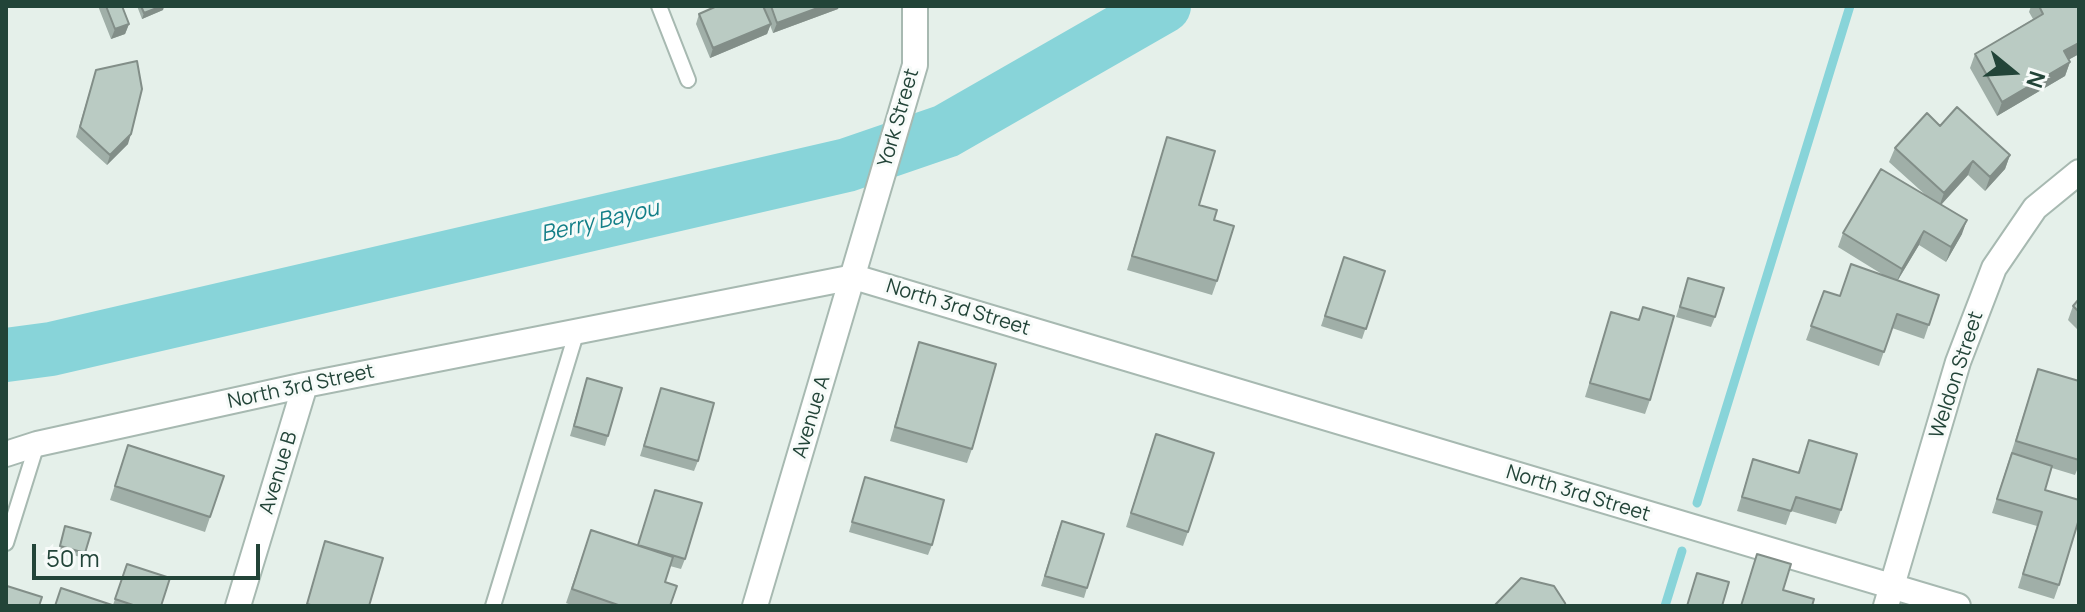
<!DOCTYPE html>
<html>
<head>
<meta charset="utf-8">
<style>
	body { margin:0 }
	#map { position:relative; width:2085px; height:612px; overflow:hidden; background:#e5f0ea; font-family:Manrope,sans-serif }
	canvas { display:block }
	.frame { position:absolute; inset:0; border:8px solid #224438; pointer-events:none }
	.north { position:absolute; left:1973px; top:32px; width:80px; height:80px; -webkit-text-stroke:6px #f7fbf9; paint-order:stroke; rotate:108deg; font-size:22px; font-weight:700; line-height:32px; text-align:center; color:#224438 }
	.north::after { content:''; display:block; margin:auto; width:28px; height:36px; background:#224438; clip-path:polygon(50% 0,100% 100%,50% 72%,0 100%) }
	.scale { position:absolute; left:32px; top:544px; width:228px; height:36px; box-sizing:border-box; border:4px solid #224438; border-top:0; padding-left:10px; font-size:24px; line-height:28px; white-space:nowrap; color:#224438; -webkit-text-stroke:6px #f7fbf9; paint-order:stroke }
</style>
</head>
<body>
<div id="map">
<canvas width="2085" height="612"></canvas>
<div class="frame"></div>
<div class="north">N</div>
<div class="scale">50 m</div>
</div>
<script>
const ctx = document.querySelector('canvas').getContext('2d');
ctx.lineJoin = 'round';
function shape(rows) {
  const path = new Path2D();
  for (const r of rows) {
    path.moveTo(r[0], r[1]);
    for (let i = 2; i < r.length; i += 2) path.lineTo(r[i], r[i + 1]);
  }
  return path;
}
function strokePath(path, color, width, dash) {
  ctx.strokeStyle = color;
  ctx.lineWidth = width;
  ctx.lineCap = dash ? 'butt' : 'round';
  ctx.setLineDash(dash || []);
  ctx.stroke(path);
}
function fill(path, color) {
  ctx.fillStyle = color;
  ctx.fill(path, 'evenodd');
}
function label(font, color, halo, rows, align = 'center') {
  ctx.font = font + ' Manrope,sans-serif';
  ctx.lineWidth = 6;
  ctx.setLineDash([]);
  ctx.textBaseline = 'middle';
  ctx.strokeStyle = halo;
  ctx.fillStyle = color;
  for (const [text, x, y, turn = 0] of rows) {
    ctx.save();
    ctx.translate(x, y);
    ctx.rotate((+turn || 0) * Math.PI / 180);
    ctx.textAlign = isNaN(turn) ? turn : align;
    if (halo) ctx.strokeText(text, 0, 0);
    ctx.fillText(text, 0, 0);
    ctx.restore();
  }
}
strokePath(shape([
	[1697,503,1850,6],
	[1665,606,1682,551]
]), '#88d4d9', 9);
strokePath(shape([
	[6,355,51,349,847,165,946,131,1164,6]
]), '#88d4d9', 54);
const service = shape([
	[659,6,688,80],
	[6,543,37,444],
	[493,606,576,334]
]);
const minor = shape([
	[6,454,37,444,305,385,854,277,1958,606],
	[238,606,305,385],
	[1886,606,1958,362,1994,268,2035,208,2079,172]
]);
const tertiary = shape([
	[755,606,915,65,915,6]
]);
strokePath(service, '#a7b9b1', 18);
strokePath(minor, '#a7b9b1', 28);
strokePath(tertiary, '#a7b9b1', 28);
strokePath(service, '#fff', 14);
strokePath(minor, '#fff', 24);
strokePath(tertiary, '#fff', 24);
fill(shape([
	[98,6,122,6,129,24,125,34,111,39],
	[137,6,164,6,163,10,142,19],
	[763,6,839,6,838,9,773,33,770,25,767,34,710,58,696,24,699,14],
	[2031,6,2079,6,2079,54,2068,60,2070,62,2065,76,1997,116,1970,68,1975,54,2033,19,2029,12],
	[96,70,128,144,107,165,76,137],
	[1940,126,2010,155,2005,169,1985,191,1968,175,1941,205,1962,234,1946,262,1919,245,1898,280,1939,295,1924,339,1892,328,1879,366,1806,340,1824,291,1840,296,1885,276,1838,247,1843,233,1929,198,1889,162,1895,148],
	[1167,137,1199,205,1214,220,1217,281,1212,295,1127,270],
	[1344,257,1385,271,1362,339,1321,326],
	[1688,278,1715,317,1711,327,1676,317],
	[2079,299,2079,331,2068,320,2073,306],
	[1643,307,1650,400,1645,414,1585,397,1611,312,1638,320],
	[919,342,972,449,967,463,890,441],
	[2038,369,2079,381,2079,465,2075,475,2052,468,2045,490,2059,585,2054,599,2018,588,2037,526,1992,513],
	[587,378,608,436,605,446,570,436],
	[661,388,698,461,694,471,640,456],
	[1809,440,1841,510,1836,524,1791,511,1786,525,1737,511,1753,459,1798,472],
	[128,445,224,476,205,532,110,500],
	[1151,448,1188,532,1183,546,1126,527],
	[865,477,932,545,928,555,849,532],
	[655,490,685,559,681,569,670,566,665,582,670,606,574,606,566,603,591,530,638,545],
	[65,526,85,553,84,558,58,551],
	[1058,531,1087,588,1084,598,1041,586],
	[325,541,369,606,306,606],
	[127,564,161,606,55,606,113,605]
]), '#a0afa8');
fill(shape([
	[162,6,164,6,163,10,142,19,144,13],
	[823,6,839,6,838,9,773,33,777,23],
	[129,24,125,34,111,39,115,29],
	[771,24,767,34,710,58,713,48],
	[2079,43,2079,54,2059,65,2064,51],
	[2070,62,2065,76,1997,116,2002,102],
	[131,134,128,144,107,165,110,155],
	[2010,155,2005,169,1985,191,1990,177],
	[1973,161,1968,175,1939,207,1944,193],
	[1967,220,1962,234,1946,262,1951,247],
	[1924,231,1919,245,1896,283,1902,269]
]), '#828e88');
const building = shape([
	[106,6,122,6,129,24,115,29,106,6],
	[141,6,162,6,144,13,141,6],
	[717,6,763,6,771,24,713,48,699,14,717,6],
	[771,6,823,6,777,23,771,6],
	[2039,6,2079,6,2079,43,2064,51,2070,62,2002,102,1975,54,2043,14,2039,6],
	[137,61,142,89,131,134,110,155,80,127,96,70,137,61],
	[1957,107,2010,155,1990,177,1973,161,1944,193,1895,148,1927,113,1940,126,1957,107],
	[1167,137,1215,151,1199,205,1217,210,1214,220,1234,226,1217,281,1132,256,1167,137],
	[1881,169,1967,220,1951,247,1924,231,1902,269,1843,233,1881,169],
	[1344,257,1385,271,1366,329,1325,316,1344,257],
	[1851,264,1939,295,1929,325,1897,314,1884,352,1811,326,1824,291,1840,296,1851,264],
	[1688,278,1724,288,1715,317,1680,307,1688,278],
	[2079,299,2079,312,2073,306,2079,299],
	[1643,307,1674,316,1650,400,1590,383,1611,312,1639,320,1643,307],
	[919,342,996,364,972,449,895,427,919,342],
	[2038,369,2079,381,2079,460,2016,441,2038,369],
	[587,378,622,388,608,436,574,426,587,378],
	[661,388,714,403,698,461,644,446,661,388],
	[1156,434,1214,453,1188,532,1131,513,1156,434],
	[1809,440,1857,454,1841,510,1796,497,1791,511,1742,497,1753,459,1799,473,1809,440],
	[128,445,224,476,210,517,115,486,128,445],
	[2012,453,2052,466,2045,490,2079,500,2079,519,2059,585,2023,574,2042,512,1997,499,2012,453],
	[865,477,944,500,932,545,852,522,865,477],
	[655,490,702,503,685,559,638,545,655,490],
	[1062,521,1104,534,1087,588,1045,576,1062,521],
	[65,526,91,533,85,553,60,546,65,526],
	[591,530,673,557,665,582,677,586,670,606,621,606,572,589,591,530],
	[325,541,383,558,369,606,314,606,307,604,325,541],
	[1757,554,1791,564,1783,590,1814,599,1812,606,1741,606,1757,554],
	[127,564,170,578,161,606,136,606,115,599,127,564],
	[1697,573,1729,582,1722,606,1687,606,1697,573],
	[1521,578,1554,586,1565,603,1566,606,1494,606,1521,578],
	[7,586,42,597,39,606,6,606,7,586],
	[61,588,115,606,55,606,61,588]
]);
fill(building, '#bacbc3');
strokePath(building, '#828e88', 2);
label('20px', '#224438', '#f7fbf9', [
	["York Street",899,118,-74],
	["North 3rd Street",958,308,17],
	["Weldon Street",1957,375,-72],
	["North 3rd Street",301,387,-12],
	["Avenue A",812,417,-73],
	["Avenue B",279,473,-73],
	["North 3rd Street",1578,494,17]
]);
label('italic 22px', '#147f88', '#f7fbf9', [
	["Berry Bayou",600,222,-13]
]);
</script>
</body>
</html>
